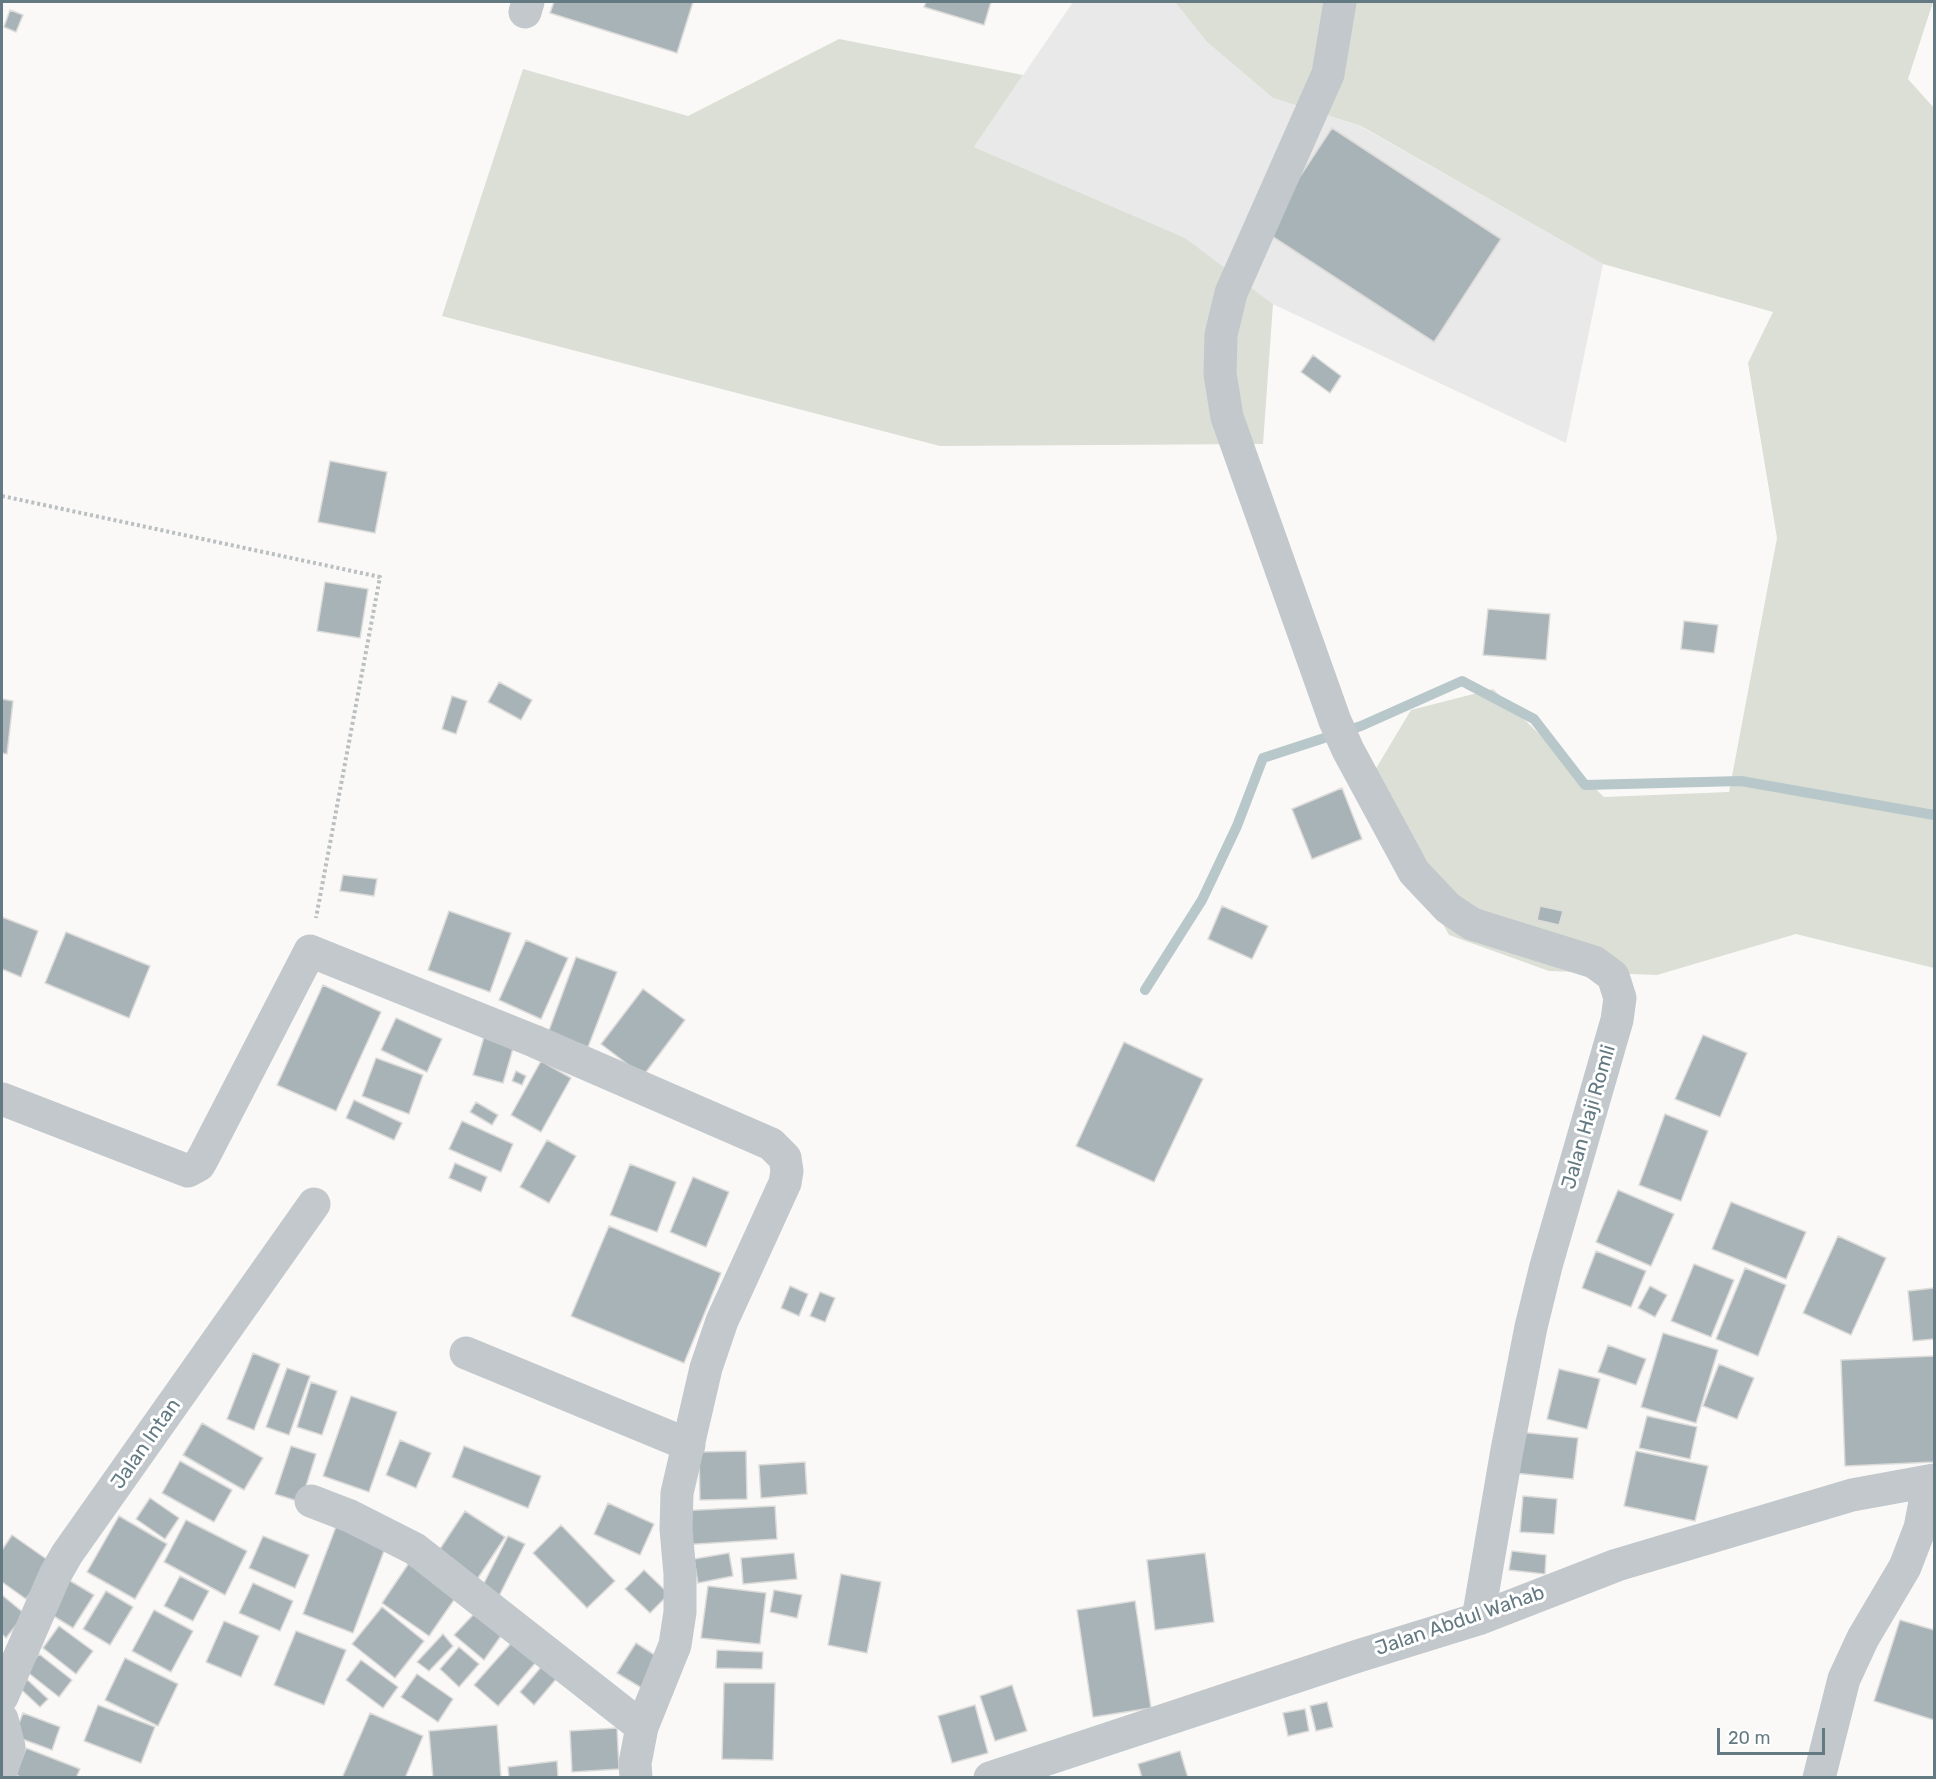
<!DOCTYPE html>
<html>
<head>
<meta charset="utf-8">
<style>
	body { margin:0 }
	#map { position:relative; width:1936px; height:1779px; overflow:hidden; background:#faf9f7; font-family:Rubik,sans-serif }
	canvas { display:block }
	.frame { position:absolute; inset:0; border:3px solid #647a83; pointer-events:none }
	.scale { position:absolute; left:1717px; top:1728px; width:108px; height:27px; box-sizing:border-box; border:3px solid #647a83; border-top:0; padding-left:8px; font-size:18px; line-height:21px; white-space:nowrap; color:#647a83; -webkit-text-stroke:4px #fff; paint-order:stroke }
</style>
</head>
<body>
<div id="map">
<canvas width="1936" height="1779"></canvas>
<div class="frame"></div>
<div class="scale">20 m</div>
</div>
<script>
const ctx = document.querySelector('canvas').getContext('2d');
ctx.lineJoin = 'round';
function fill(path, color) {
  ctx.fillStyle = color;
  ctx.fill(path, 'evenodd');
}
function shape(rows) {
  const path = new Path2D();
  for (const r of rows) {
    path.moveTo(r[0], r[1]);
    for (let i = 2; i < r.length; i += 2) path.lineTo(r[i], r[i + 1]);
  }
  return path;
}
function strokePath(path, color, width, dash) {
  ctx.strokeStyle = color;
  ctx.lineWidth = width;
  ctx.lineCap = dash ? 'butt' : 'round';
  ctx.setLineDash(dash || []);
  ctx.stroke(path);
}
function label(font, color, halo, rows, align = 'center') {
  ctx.font = font + ' Rubik,sans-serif';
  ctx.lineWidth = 6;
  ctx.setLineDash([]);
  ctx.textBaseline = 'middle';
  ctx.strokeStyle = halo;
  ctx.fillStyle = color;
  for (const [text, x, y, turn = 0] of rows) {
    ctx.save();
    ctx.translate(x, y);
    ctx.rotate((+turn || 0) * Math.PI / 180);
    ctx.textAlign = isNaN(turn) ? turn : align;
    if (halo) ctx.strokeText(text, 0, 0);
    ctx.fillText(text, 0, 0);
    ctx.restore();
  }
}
fill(shape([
	[1073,2,1175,2,1207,42,1273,98,1360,126,1603,264,1566,443,1273,304,1184,238,974,147]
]), '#e8e9e8');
fill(shape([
	[1175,2,1933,2,1908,79,1934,108,1934,968,1796,934,1657,975,1549,971,1449,935,1366,785,1411,710,1493,689,1604,797,1729,792,1777,538,1748,363,1773,312,1603,264,1361,126,1273,98,1207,42],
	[839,39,1023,75,974,147,1185,238,1273,304,1263,444,940,446,442,316,523,69,688,116]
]), '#dbdfd6');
strokePath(shape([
	[1145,990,1202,900,1237,826,1263,758,1361,726,1462,681,1534,719,1585,785,1741,781,1934,815]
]), '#b8c8ca', 10);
const building = shape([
	[554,2,693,2,677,53,550,13,554,2],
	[926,2,991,2,984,25,924,7,926,2],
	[10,10,23,15,16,32,4,27,10,10],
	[1332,128,1501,239,1434,342,1264,231,1332,128],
	[1313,355,1341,376,1330,393,1301,372,1313,355],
	[330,461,387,472,375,533,318,522,330,461],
	[325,582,368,589,360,638,317,631,325,582],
	[1488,609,1550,614,1546,660,1483,655,1488,609],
	[1684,621,1718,625,1714,653,1681,649,1684,621],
	[499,682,532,700,521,720,488,702,499,682],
	[452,696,467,701,456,734,442,729,452,696],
	[2,699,13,701,7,754,2,753,2,699],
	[1342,788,1362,839,1312,859,1292,809,1342,788],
	[343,875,377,879,374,896,340,891,343,875],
	[1222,906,1268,926,1252,959,1208,939,1222,906],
	[1540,906,1563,911,1559,925,1537,920,1540,906],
	[449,911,511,933,490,992,428,970,449,911],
	[2,917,38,931,21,977,2,969,2,917],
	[66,932,150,966,129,1018,45,983,66,932],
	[526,940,568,958,541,1019,499,1000,526,940],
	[576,957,617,972,588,1047,548,1033,576,957],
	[323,985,381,1012,336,1111,277,1085,323,985],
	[643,989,685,1020,643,1076,601,1044,643,989],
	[396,1018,442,1039,427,1072,381,1050,396,1018],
	[1703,1035,1747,1053,1720,1117,1675,1099,1703,1035],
	[484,1037,514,1045,503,1083,473,1075,484,1037],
	[1124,1042,1203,1079,1154,1182,1076,1146,1124,1042],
	[376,1058,423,1075,409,1114,362,1096,376,1058],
	[541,1061,571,1078,541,1132,511,1115,541,1061],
	[516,1071,526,1076,522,1085,512,1081,516,1071],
	[354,1100,402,1123,394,1140,346,1118,354,1100],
	[476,1102,498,1115,492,1125,470,1112,476,1102],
	[1665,1114,1708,1131,1681,1201,1639,1185,1665,1114],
	[462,1121,513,1144,501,1172,449,1149,462,1121],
	[547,1140,576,1156,549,1203,520,1187,547,1140],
	[455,1163,487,1177,481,1192,449,1178,455,1163],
	[630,1164,676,1182,657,1232,610,1215,630,1164],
	[693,1177,729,1192,706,1247,670,1232,693,1177],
	[1618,1190,1674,1214,1651,1266,1596,1242,1618,1190],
	[1731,1202,1806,1232,1786,1279,1712,1249,1731,1202],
	[609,1226,721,1273,684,1363,571,1316,609,1226],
	[1838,1236,1886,1258,1851,1335,1803,1313,1838,1236],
	[1596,1251,1646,1271,1631,1307,1582,1288,1596,1251],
	[1694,1264,1734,1280,1711,1337,1671,1321,1694,1264],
	[1745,1268,1786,1285,1758,1356,1716,1339,1745,1268],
	[790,1286,808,1294,799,1316,781,1308,790,1286],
	[1650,1286,1667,1295,1655,1317,1638,1308,1650,1286],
	[1934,1288,1934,1339,1913,1341,1908,1291,1934,1288],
	[820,1292,835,1298,825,1322,810,1316,820,1292],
	[1663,1333,1718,1350,1696,1423,1641,1407,1663,1333],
	[1608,1345,1646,1359,1636,1385,1598,1372,1608,1345],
	[253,1353,280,1364,254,1430,227,1419,253,1353],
	[1934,1356,1934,1462,1845,1466,1841,1360,1934,1356],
	[1719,1364,1754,1378,1737,1419,1703,1406,1719,1364],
	[287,1368,310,1376,289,1435,266,1427,287,1368],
	[1559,1369,1600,1379,1587,1429,1547,1419,1559,1369],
	[311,1382,337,1391,322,1435,297,1427,311,1382],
	[351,1396,397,1412,369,1492,323,1476,351,1396],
	[1647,1416,1697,1427,1690,1459,1639,1448,1647,1416],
	[202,1423,263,1458,244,1490,183,1455,202,1423],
	[1519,1432,1578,1438,1573,1479,1514,1473,1519,1432],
	[400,1440,431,1453,416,1488,386,1475,400,1440],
	[291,1446,316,1454,301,1502,275,1494,291,1446],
	[464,1446,541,1476,528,1508,452,1477,464,1446],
	[746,1451,747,1499,700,1500,699,1452,746,1451],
	[1636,1451,1708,1466,1695,1521,1624,1506,1636,1451],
	[180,1461,232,1490,214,1522,162,1493,180,1461],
	[805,1462,807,1494,761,1498,759,1465,805,1462],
	[1523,1496,1557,1499,1554,1534,1520,1532,1523,1496],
	[150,1498,179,1518,165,1539,136,1519,150,1498],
	[608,1503,654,1524,640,1555,594,1534,608,1503],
	[775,1506,777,1539,680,1545,679,1511,775,1506],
	[465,1511,505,1537,472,1587,432,1561,465,1511],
	[119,1516,167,1544,135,1599,87,1572,119,1516],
	[186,1520,247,1551,225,1595,164,1562,186,1520],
	[337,1524,387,1543,353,1633,303,1614,337,1524],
	[561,1525,615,1581,587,1608,533,1553,561,1525],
	[12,1535,52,1563,26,1599,2,1582,2,1550,12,1535],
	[263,1536,309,1555,295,1588,249,1568,263,1536],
	[508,1536,525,1544,496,1602,479,1593,508,1536],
	[1512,1551,1546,1555,1545,1574,1509,1570,1512,1551],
	[729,1553,733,1576,698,1583,694,1559,729,1553],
	[794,1553,797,1579,743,1584,741,1558,794,1553],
	[1205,1553,1214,1622,1155,1630,1147,1560,1205,1553],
	[409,1563,456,1597,429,1636,382,1603,409,1563],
	[644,1570,669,1594,650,1613,625,1589,644,1570],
	[841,1574,881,1582,867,1653,828,1645,841,1574],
	[180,1576,209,1591,193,1621,164,1606,180,1576],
	[67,1579,94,1595,73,1628,47,1612,67,1579],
	[253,1583,293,1601,280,1631,239,1613,253,1583],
	[708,1586,766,1593,760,1644,701,1638,708,1586],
	[774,1590,802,1595,797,1618,770,1612,774,1590],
	[106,1591,133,1607,110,1645,83,1629,106,1591],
	[2,1595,25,1614,6,1638,2,1634,2,1595],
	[1135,1601,1151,1708,1093,1717,1077,1610,1135,1601],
	[382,1607,424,1641,395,1678,352,1644,382,1607],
	[154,1610,193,1631,171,1672,132,1651,154,1610],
	[475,1613,503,1633,484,1660,454,1635,475,1613],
	[1900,1620,1934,1630,1934,1720,1874,1701,1900,1620],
	[224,1621,259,1636,241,1677,206,1662,224,1621],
	[59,1626,93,1651,76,1674,43,1648,59,1626],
	[296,1631,346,1650,324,1705,274,1685,296,1631],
	[443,1634,453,1646,429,1671,417,1662,443,1634],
	[514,1640,537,1661,498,1706,474,1685,514,1640],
	[636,1643,664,1661,645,1690,617,1673,636,1643],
	[459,1647,479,1664,459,1687,440,1669,459,1647],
	[717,1650,763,1652,762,1669,716,1668,717,1650],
	[39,1654,72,1680,59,1697,26,1671,39,1654],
	[125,1658,178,1684,158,1726,105,1700,125,1658],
	[361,1660,398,1687,383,1708,346,1680,361,1660],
	[542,1666,557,1678,534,1705,520,1692,542,1666],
	[19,1672,48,1699,40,1707,11,1680,19,1672],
	[417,1674,453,1699,438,1722,401,1697,417,1674],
	[724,1683,775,1683,773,1760,722,1759,724,1683],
	[1012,1685,1027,1731,995,1741,980,1696,1012,1685],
	[1327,1702,1333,1727,1316,1731,1310,1706,1327,1702],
	[98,1705,155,1727,141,1763,84,1741,98,1705],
	[975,1705,988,1753,952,1763,938,1716,975,1705],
	[1305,1709,1309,1731,1288,1736,1283,1713,1305,1709],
	[23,1713,60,1727,52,1750,14,1736,23,1713],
	[370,1713,423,1736,405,1778,342,1778,370,1713],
	[497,1725,501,1778,433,1778,429,1731,497,1725],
	[617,1728,619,1769,572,1772,570,1731,617,1728],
	[26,1748,80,1769,76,1778,22,1778,16,1775,26,1748],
	[1180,1751,1188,1778,1142,1778,1138,1764,1180,1751],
	[557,1761,558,1778,509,1778,508,1767,557,1761]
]);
fill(building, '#a7b3b7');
strokePath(building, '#dcdbd9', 1.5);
strokePath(shape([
	[2,496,380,577,316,918]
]), '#babfc1', 4, [3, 3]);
strokePath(shape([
	[1340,2,1328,74,1231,293,1221,335,1220,374,1227,417,1335,721,1348,750,1414,872,1448,908,1472,924,1594,962,1613,976,1620,998,1617,1020,1546,1266,1531,1327,1507,1450,1478,1619],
	[525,12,528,2],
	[2,1099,188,1171,199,1165,204,1156,310,951,534,1041,771,1144,785,1158,787,1171,785,1183,722,1321,706,1368,677,1493,676,1529,680,1574,680,1612,675,1645,642,1727,635,1763,636,1778],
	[466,1353,689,1445],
	[311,1501,350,1516,415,1549,642,1727],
	[2,1697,55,1575,67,1554,314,1204],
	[2,1719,9,1747,2,1769],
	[990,1778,1358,1656,1478,1619,1617,1565,1852,1495,1934,1480],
	[1819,1778,1844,1679,1863,1638,1905,1567,1920,1528,1929,1481]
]), '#c2c8cb', 33);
label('20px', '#647a83', '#fff', [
	["Jalan Haji Romli",1589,1117,-74],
	["Jalan Intan",146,1444,-55],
	["Jalan Abdul Wahab",1460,1621,-19]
]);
</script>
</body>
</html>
